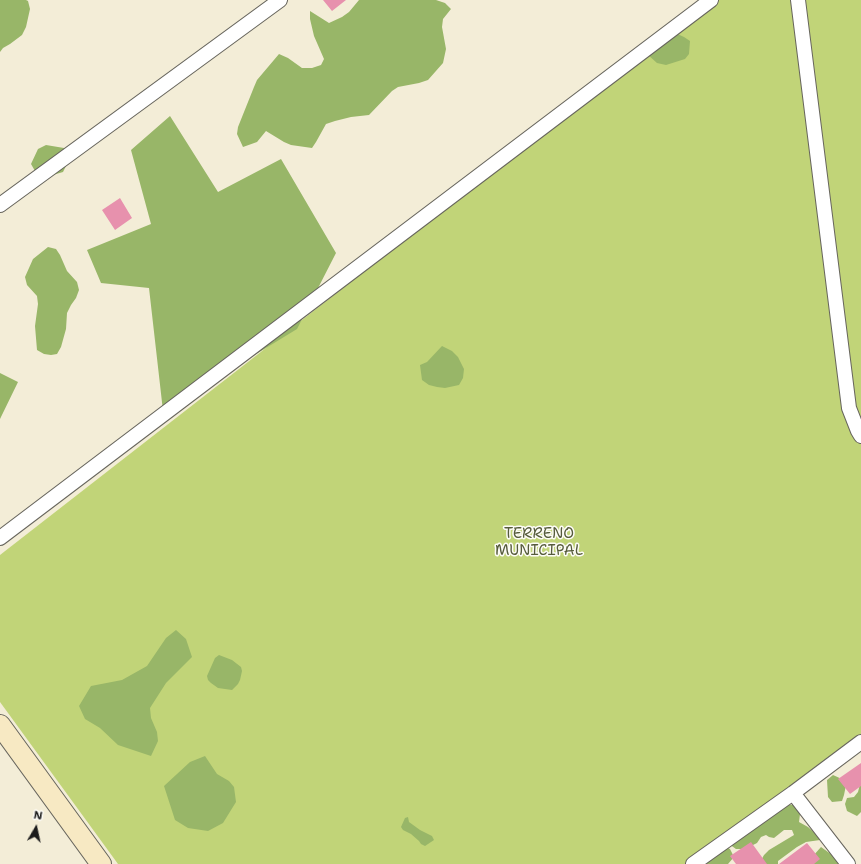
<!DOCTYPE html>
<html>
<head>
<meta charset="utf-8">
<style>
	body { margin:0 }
	#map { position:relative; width:861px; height:864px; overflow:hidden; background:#f3edd7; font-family:"Shantell Sans",sans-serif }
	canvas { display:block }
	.north { position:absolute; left:16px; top:808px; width:40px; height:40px; -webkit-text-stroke:3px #fdfcf7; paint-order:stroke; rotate:9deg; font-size:11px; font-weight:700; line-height:16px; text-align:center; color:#1c1c1c }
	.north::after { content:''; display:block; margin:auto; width:14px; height:18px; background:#1c1c1c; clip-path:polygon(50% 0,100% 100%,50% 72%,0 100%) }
</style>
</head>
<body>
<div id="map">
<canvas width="861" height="864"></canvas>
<div class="north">N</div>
</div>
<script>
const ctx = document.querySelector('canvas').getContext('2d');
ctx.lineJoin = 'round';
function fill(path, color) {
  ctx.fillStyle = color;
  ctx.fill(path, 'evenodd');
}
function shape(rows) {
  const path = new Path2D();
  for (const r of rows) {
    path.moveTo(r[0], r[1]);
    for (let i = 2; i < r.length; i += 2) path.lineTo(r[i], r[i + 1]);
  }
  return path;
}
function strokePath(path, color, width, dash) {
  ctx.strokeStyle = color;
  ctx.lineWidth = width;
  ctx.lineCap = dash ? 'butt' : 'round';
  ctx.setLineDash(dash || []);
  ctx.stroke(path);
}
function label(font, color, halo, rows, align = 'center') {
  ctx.font = font + ' "Shantell Sans",sans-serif';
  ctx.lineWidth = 3;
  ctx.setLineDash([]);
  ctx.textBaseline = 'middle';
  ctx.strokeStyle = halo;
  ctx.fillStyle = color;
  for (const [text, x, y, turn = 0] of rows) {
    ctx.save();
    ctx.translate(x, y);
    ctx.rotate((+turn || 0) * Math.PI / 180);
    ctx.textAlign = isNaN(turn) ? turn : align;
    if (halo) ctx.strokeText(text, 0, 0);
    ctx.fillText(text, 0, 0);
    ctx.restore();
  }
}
fill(shape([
	[713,0,861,0,861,740,691,864,118,864,0,702,0,555]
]), '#c1d478');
fill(shape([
	[0,0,26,0,28,1,30,9,26,27,22,35,10,44,3,48,0,52],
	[359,0,436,0,445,3,451,9,443,19,442,27,446,49,443,63,428,80,419,83,398,87,392,91,369,115,351,117,335,121,326,124,316,142,312,148,291,145,284,142,266,131,257,142,243,147,237,134,238,127,254,87,257,80,279,54,288,58,302,68,312,68,321,65,324,59,314,36,310,19,310,11,329,23,342,17,349,12],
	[671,31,684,37,690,41,689,54,685,59,666,65,657,63,647,54],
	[170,116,218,192,281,159,336,253,297,329,163,411,149,288,101,283,87,250,151,224,131,150],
	[46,145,64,148,70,155,67,164,63,172,46,177,35,171,31,164,38,149],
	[48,247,56,249,60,255,67,271,77,282,79,290,76,298,71,305,67,313,66,329,61,347,57,354,51,355,44,354,37,350,35,326,38,304,37,296,27,285,25,277,33,259],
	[442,346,452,351,458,357,464,369,463,378,459,385,445,388,437,387,429,385,422,380,420,365,427,362],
	[0,373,18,382,0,419],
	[176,630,186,639,192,657,166,683,150,708,151,718,157,732,158,741,151,756,118,745,100,728,85,719,79,706,91,686,122,680,147,666,166,638],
	[219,655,232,660,241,667,242,671,240,680,238,684,232,690,218,688,211,683,208,680,207,676,215,658],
	[205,756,217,774,229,781,234,787,236,802,223,823,208,831,188,828,175,820,164,786,190,762],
	[833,775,844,780,846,785,844,795,842,801,832,802,828,797,827,780],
	[861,783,861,812,857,816,847,811,845,804,847,798,854,797,858,792,860,784],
	[784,804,793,805,798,807,800,814,799,822,808,827,816,834,820,840,806,842,797,847,778,861,778,864,759,864,764,855,769,850,794,835,792,830,784,830,774,838,769,837,766,835,761,837,757,843,745,849,736,849,729,844,770,815,780,811],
	[408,817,409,822,420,830,432,836,434,840,425,846,421,844,419,841,411,834,403,830,401,827,405,818],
	[724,846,730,849,734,857,728,864,698,864],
	[821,847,835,857,844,864,812,864,813,856]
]), '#98b668');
fill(shape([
	[323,0,346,0,332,11],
	[120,198,132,218,115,230,102,210],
	[861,763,861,786,850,794,838,779],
	[751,842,767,864,736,864,730,856],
	[807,843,820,859,814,864,779,864]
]), '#e791ad');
const street = shape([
	[798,0,849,408,858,431,861,436],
	[0,205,280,0],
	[0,538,711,0],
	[793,793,848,864],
	[693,864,793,793,861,742]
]);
const secondary = shape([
	[0,725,101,864]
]);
strokePath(street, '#67655d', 16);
strokePath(secondary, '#67655d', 22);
strokePath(street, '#fff', 14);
strokePath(secondary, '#f7e9c3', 20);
label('15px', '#565c3c', '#fdfcf7', [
	["TERRENO",539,534],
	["MUNICIPAL",539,551]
]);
</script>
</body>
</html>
